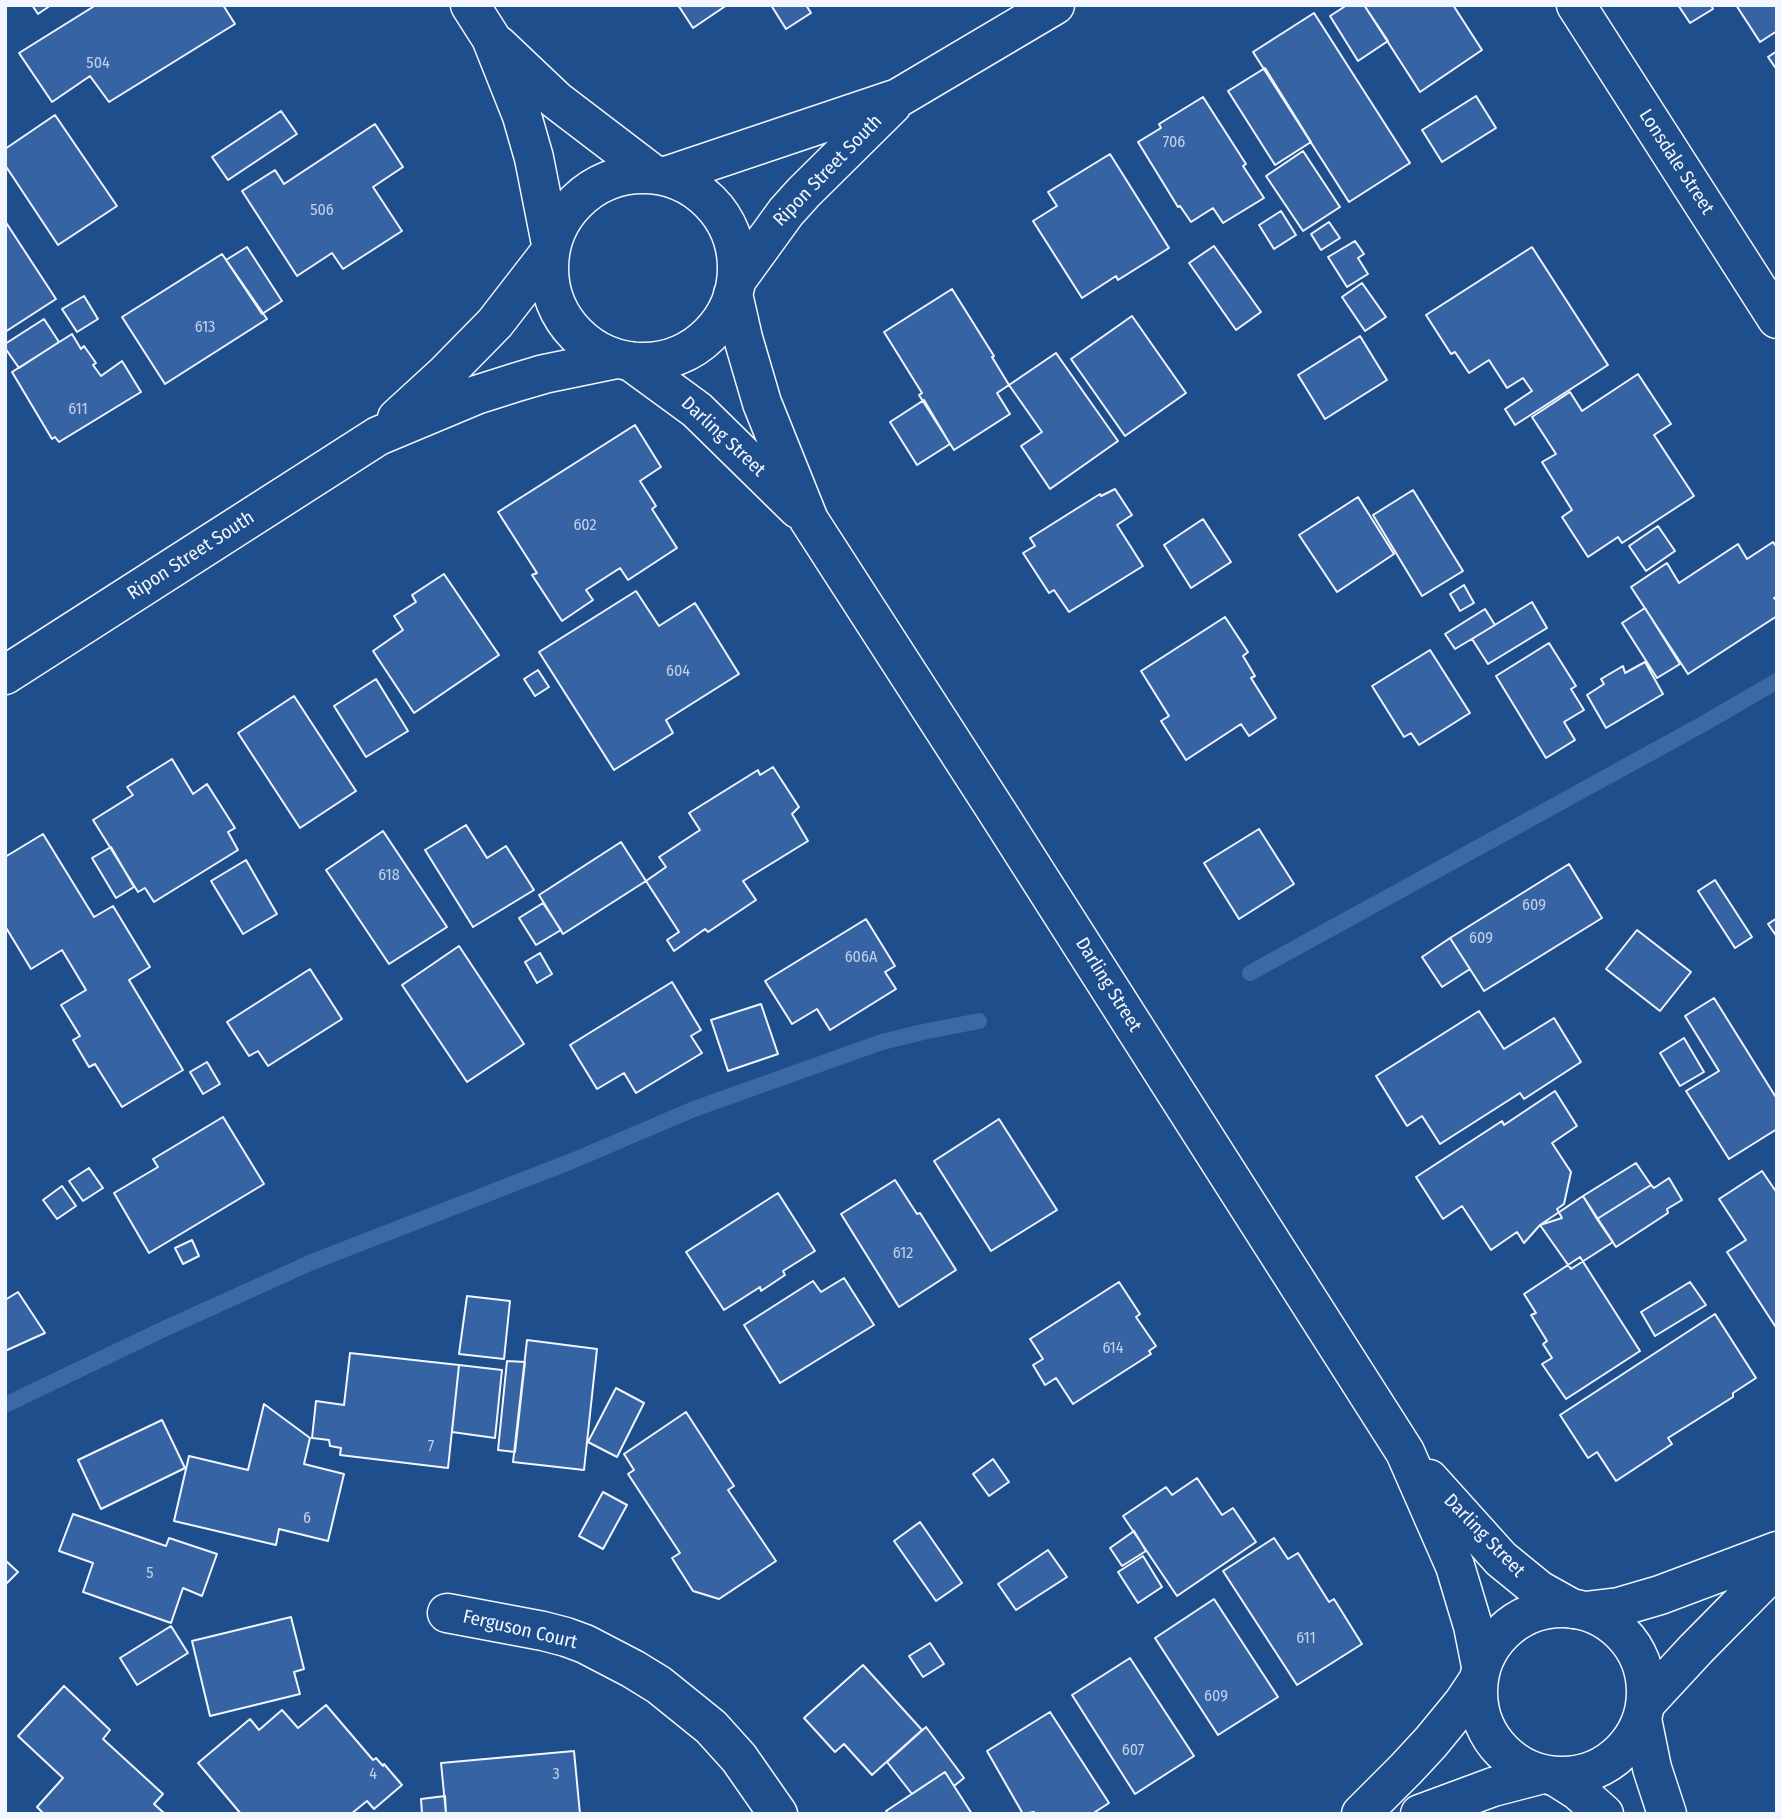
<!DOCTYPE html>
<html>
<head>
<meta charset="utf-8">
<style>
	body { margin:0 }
	#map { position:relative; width:1782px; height:1819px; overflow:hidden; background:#1f4e8c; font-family:"Fira Sans Condensed",sans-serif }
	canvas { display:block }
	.frame { position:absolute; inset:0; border:7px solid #f2f6ff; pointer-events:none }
</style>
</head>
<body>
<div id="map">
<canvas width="1782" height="1819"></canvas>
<div class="frame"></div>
</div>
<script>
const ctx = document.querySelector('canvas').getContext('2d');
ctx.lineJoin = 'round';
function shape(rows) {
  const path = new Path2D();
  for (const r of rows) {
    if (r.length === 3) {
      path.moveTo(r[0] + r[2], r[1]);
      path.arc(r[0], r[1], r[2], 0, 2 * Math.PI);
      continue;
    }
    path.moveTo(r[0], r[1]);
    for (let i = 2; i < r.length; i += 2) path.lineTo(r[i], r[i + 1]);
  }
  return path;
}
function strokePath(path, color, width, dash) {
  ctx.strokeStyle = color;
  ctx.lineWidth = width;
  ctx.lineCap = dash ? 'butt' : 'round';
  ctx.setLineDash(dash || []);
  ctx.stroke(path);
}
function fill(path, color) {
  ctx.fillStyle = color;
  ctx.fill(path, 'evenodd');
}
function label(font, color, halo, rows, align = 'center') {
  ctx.font = font + ' "Fira Sans Condensed",sans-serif';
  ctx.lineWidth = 5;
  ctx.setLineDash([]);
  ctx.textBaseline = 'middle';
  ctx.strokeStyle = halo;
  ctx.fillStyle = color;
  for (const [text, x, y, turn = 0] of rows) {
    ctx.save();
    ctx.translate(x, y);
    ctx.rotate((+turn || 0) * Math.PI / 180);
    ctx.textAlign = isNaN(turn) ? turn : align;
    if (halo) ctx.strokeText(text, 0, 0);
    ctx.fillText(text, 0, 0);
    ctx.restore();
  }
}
strokePath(shape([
	[1250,973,1703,724,1777,681],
	[5,1405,166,1328,312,1262,572,1161,694,1109,882,1042,923,1032,979,1021]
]), '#3b69a3', 16);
const building = shape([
	[32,5,51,5,38,14,32,5],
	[96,5,223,5,235,24,109,102,90,76,52,102,19,53,96,5],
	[678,5,727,5,693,28,678,5],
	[771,5,806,5,811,13,786,29,771,5],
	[1347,5,1364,5,1388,41,1358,61,1330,16,1347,5],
	[1364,5,1453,5,1482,50,1420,92,1364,5],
	[1678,5,1711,5,1713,9,1690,23,1678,5],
	[1736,5,1777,5,1777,31,1760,42,1736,5],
	[1314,13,1410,163,1349,202,1253,52,1314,13],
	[1777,51,1777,70,1768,57,1777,51],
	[1265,68,1311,142,1275,165,1228,91,1265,68],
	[1476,96,1496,128,1442,162,1422,130,1476,96],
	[1203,97,1246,164,1243,166,1264,198,1223,223,1213,208,1191,222,1180,206,1178,207,1138,142,1161,128,1159,124,1203,97],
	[281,111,297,134,228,180,212,157,281,111],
	[55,115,117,206,58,245,5,165,5,149,55,115],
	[375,124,403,167,373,187,402,231,343,269,332,253,297,276,242,191,275,170,284,184,375,124],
	[1303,151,1340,207,1303,231,1266,176,1303,151],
	[1110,154,1169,248,1118,280,1116,276,1082,298,1033,221,1057,206,1048,192,1110,154],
	[1281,211,1296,235,1274,249,1259,225,1281,211],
	[5,221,56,299,5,332,5,221],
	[1329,222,1340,238,1321,250,1311,234,1329,222],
	[1355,241,1364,254,1358,258,1368,274,1347,287,1328,257,1355,241],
	[1214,246,1261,312,1236,330,1189,263,1214,246],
	[247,247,282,301,262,314,226,260,247,247],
	[1532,247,1608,365,1515,425,1505,409,1532,391,1523,378,1507,388,1489,360,1469,373,1455,352,1451,354,1426,315,1532,247],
	[222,254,267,319,165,384,122,317,222,254],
	[1362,283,1386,317,1365,331,1342,297,1362,283],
	[952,289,994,356,992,357,1009,385,997,393,1010,414,954,450,919,395,922,393,884,332,952,289],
	[84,296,98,319,77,332,62,309,84,296],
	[1132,316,1186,393,1125,436,1071,359,1132,316],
	[44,319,59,342,19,368,5,348,5,344,44,319],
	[72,334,81,349,84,346,96,363,93,365,101,376,122,361,141,392,59,442,55,437,52,439,12,372,72,334],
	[1360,336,1387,380,1325,419,1298,375,1360,336],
	[1056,353,1118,441,1050,489,1021,446,1042,432,1009,385,1056,353],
	[1638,374,1671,424,1654,435,1694,496,1622,543,1618,537,1588,557,1562,517,1572,510,1542,462,1556,454,1532,417,1570,392,1582,411,1638,374],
	[924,400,950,444,917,465,890,422,924,400],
	[635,425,661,467,640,481,656,506,652,509,677,548,628,580,620,568,586,590,593,600,562,621,532,575,537,573,498,512,635,425],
	[1115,489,1132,515,1117,525,1143,566,1069,612,1054,590,1049,593,1023,553,1035,546,1030,538,1100,494,1101,496,1115,489],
	[1413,490,1463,571,1422,596,1373,515,1413,490],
	[1358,497,1394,554,1337,592,1299,535,1358,497],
	[1203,519,1231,562,1191,588,1164,545,1203,519],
	[1658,526,1675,551,1646,571,1629,546,1658,526],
	[1773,542,1777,548,1777,596,1774,598,1777,601,1777,616,1688,674,1631,587,1667,563,1679,583,1738,544,1747,559,1773,542],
	[444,574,499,655,414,713,373,651,403,630,394,616,416,602,412,595,444,574],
	[1464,585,1474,603,1460,611,1450,594,1464,585],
	[636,591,659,626,695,603,739,674,666,720,673,733,614,770,539,652,636,591],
	[1532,602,1547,628,1488,664,1472,639,1532,602],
	[1645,608,1680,664,1657,678,1622,623,1645,608],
	[1485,609,1495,625,1455,649,1445,634,1485,609],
	[1225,617,1248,652,1243,656,1255,676,1251,678,1276,718,1249,736,1241,724,1186,760,1161,721,1169,716,1141,671,1225,617],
	[1549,643,1576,686,1571,689,1584,710,1564,722,1575,740,1546,758,1496,676,1549,643],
	[1430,650,1470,713,1419,745,1411,733,1404,737,1372,686,1430,650],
	[1645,662,1663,694,1606,728,1587,695,1604,684,1601,679,1623,666,1625,673,1645,662],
	[538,670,549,687,535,696,524,679,538,670],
	[376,679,408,731,366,757,334,706,376,679],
	[294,696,356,791,300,828,238,733,294,696],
	[172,759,193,794,207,784,235,828,228,832,238,850,154,902,145,888,138,892,93,820,133,795,127,787,172,759],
	[773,767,799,807,792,814,808,841,743,881,756,900,708,932,705,929,674,951,667,940,679,932,646,881,666,867,659,857,700,830,689,813,758,770,760,775,773,767],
	[466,825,487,858,506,846,534,890,473,927,425,850,466,825],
	[1259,829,1294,884,1239,919,1204,863,1259,829],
	[383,831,447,927,389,964,326,870,383,831],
	[43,834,94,917,113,906,150,967,129,980,183,1070,122,1107,95,1064,89,1067,73,1040,80,1036,61,1005,86,990,62,950,31,969,5,926,5,857,43,834],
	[621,842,646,881,563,934,539,895,621,842],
	[111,847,134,887,116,898,92,858,111,847],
	[246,860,277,914,243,934,211,881,246,860],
	[1569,864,1602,918,1484,991,1450,938,1569,864],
	[1715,880,1752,937,1735,948,1698,891,1715,880],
	[543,903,561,930,536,945,519,918,543,903],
	[1777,918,1777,937,1768,924,1777,918],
	[866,919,895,966,885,972,896,989,830,1030,817,1009,792,1024,765,981,866,919],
	[1637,930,1691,972,1660,1011,1606,969,1637,930],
	[1450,938,1470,969,1442,987,1422,957,1450,938],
	[459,946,524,1044,467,1082,402,985,459,946],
	[540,953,552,974,537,983,525,962,540,953],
	[310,969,342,1019,268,1066,258,1051,249,1056,227,1022,310,969],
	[672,982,701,1030,691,1036,702,1053,636,1093,624,1073,597,1089,570,1045,672,982],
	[1714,998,1777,1099,1777,1129,1729,1159,1686,1091,1719,1071,1685,1016,1714,998],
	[761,1004,778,1054,728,1071,711,1020,761,1004],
	[1479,1011,1504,1049,1554,1018,1581,1062,1524,1099,1520,1093,1440,1144,1422,1116,1407,1126,1376,1076,1479,1011],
	[1684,1038,1704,1072,1680,1086,1660,1053,1684,1038],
	[207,1062,220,1084,203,1094,190,1072,207,1062],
	[1555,1091,1577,1126,1552,1143,1571,1172,1564,1204,1557,1209,1562,1218,1540,1225,1524,1243,1517,1232,1491,1250,1462,1206,1443,1219,1416,1177,1502,1121,1504,1125,1555,1091],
	[223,1117,264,1184,149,1253,114,1193,158,1167,153,1159,223,1117],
	[999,1119,1057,1210,991,1251,934,1161,999,1119],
	[1636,1163,1651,1185,1597,1219,1583,1196,1636,1163],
	[89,1168,103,1188,83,1201,69,1181,89,1168],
	[1762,1171,1777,1193,1777,1329,1727,1252,1746,1240,1719,1199,1762,1171],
	[1669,1178,1682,1200,1667,1209,1668,1213,1616,1247,1597,1219,1651,1185,1654,1188,1669,1178],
	[895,1180,917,1214,920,1213,956,1270,899,1307,841,1214,895,1180],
	[62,1186,76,1206,57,1219,43,1200,62,1186],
	[778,1193,815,1251,783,1271,785,1275,761,1291,760,1287,724,1310,686,1252,778,1193],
	[1583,1196,1613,1242,1571,1269,1540,1225,1583,1196],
	[192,1240,199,1256,183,1264,175,1248,192,1240],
	[1580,1257,1640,1351,1566,1399,1542,1364,1552,1358,1543,1344,1547,1341,1531,1315,1536,1313,1524,1294,1580,1257],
	[844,1278,874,1325,780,1383,744,1325,813,1281,821,1292,844,1278],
	[1119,1282,1140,1314,1136,1317,1156,1346,1149,1351,1151,1354,1073,1404,1056,1378,1045,1385,1033,1365,1043,1359,1030,1339,1119,1282],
	[1690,1282,1706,1305,1655,1336,1641,1312,1690,1282],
	[18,1292,45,1333,5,1351,5,1300,18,1292],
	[467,1296,510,1301,504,1359,459,1354,467,1296],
	[1715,1314,1756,1378,1733,1393,1733,1397,1668,1438,1672,1444,1616,1481,1597,1452,1588,1458,1560,1415,1715,1314],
	[527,1340,597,1349,584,1470,513,1462,527,1340],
	[350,1353,459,1365,448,1468,340,1455,341,1448,330,1446,329,1440,312,1438,316,1401,344,1405,350,1353],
	[507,1361,525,1362,515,1452,498,1450,507,1361],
	[459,1365,502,1370,495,1438,452,1432,459,1365],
	[616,1388,644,1403,617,1457,588,1442,616,1388],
	[264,1404,310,1438,304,1464,344,1474,328,1541,279,1529,276,1545,174,1521,189,1456,248,1470,264,1404],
	[686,1412,734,1486,728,1490,776,1561,719,1599,693,1591,672,1558,680,1553,628,1474,634,1470,624,1454,686,1412],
	[162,1420,185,1468,101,1509,78,1460,162,1420],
	[993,1459,1009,1482,989,1496,973,1474,993,1459],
	[1197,1478,1222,1515,1233,1508,1256,1542,1177,1596,1123,1516,1166,1487,1172,1495,1197,1478],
	[603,1492,627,1505,603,1549,579,1536,603,1492],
	[73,1514,166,1546,169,1538,217,1554,202,1596,183,1588,171,1623,83,1592,93,1563,59,1551,73,1514],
	[920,1522,962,1583,936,1601,894,1541,920,1522],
	[1134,1531,1146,1551,1122,1566,1110,1548,1134,1531],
	[1274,1538,1288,1559,1298,1553,1329,1602,1334,1599,1362,1644,1297,1685,1223,1571,1274,1538],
	[1048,1550,1067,1577,1016,1610,998,1584,1048,1550],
	[1143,1556,1162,1587,1138,1603,1118,1572,1143,1556],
	[5,1560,18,1572,5,1585,5,1560],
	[1214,1599,1278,1697,1218,1735,1155,1638,1214,1599],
	[291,1617,304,1669,294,1672,300,1694,210,1716,192,1641,291,1617],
	[171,1626,188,1653,137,1685,120,1658,171,1626],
	[930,1643,944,1664,923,1677,909,1656,930,1643],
	[1130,1658,1194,1756,1135,1794,1072,1695,1130,1658],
	[863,1665,922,1730,872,1775,844,1744,835,1752,804,1718,863,1665],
	[64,1686,110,1730,103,1739,163,1794,154,1804,165,1814,44,1814,37,1807,63,1778,18,1736,64,1686],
	[326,1705,373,1760,376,1758,383,1766,384,1764,402,1785,374,1809,367,1801,351,1814,241,1814,198,1763,250,1719,259,1730,282,1710,298,1728,326,1705],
	[1050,1712,1109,1803,1092,1814,1035,1814,1034,1812,1023,1814,987,1751,1050,1712],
	[926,1727,964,1778,954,1786,945,1772,912,1794,887,1762,926,1727],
	[574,1751,580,1814,446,1814,441,1763,574,1751],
	[945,1772,972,1814,888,1814,886,1811,945,1772],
	[445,1796,446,1814,422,1814,421,1799,445,1796]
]);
fill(building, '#3563a3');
strokePath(building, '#f2f6ff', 2);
const minor = shape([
	[470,5,491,38,522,116,534,158,551,244],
	[1576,5,1777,319],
	[498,45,556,100,653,174],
	[643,268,94],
	[666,176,898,98,1055,5],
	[736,281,786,212,804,192,892,105],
	[733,294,743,338,762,403,809,520,996,810,1405,1452,1455,1566,1473,1626,1481,1666],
	[630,361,697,410,798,509],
	[397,418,445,374,495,323,550,252],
	[5,675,378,436,476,395,517,382,544,374,617,359],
	[1429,1479,1501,1559,1539,1590,1573,1609],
	[447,1613,543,1631,566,1637,585,1644,633,1669,659,1685,711,1727,739,1758,778,1814],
	[1642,1719,1652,1768,1667,1814],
	[1556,1777,1578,1791,1604,1814]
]);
const tertiary = shape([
	[1562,1692,84],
	[1585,1611,1619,1607,1660,1595,1777,1551],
	[1646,1703,1696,1649,1777,1567],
	[1361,1814,1406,1769,1431,1742,1463,1703,1477,1682],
	[1420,1814,1493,1787,1543,1774]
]);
strokePath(minor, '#f2f6ff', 41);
strokePath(tertiary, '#f2f6ff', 41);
strokePath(minor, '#1f4e8c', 38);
strokePath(tertiary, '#1f4e8c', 38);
label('16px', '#c3d1e8', null, [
	["504",98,64],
	["706",1174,143],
	["506",322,211],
	["613",205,328],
	["611",78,410],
	["602",585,526],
	["604",678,672],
	["618",389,876],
	["609",1534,906],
	["609",1481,939],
	["606A",861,958],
	["612",903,1254],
	["614",1113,1349],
	["7",431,1447],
	["6",307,1519],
	["5",150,1574],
	["611",1306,1639],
	["609",1216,1697],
	["607",1133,1751],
	["4",373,1775],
	["3",556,1775]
]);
label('19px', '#f2f6ff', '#1f4e8c', [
	["Lonsdale Street",1676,162,57],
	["Ripon Street South",828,171,-46],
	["Darling Street",723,437,43],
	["Ripon Street South",191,556,-33],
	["Darling Street",1108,985,58],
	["Darling Street",1484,1536,46],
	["Ferguson Court",520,1630,13]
]);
</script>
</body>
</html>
